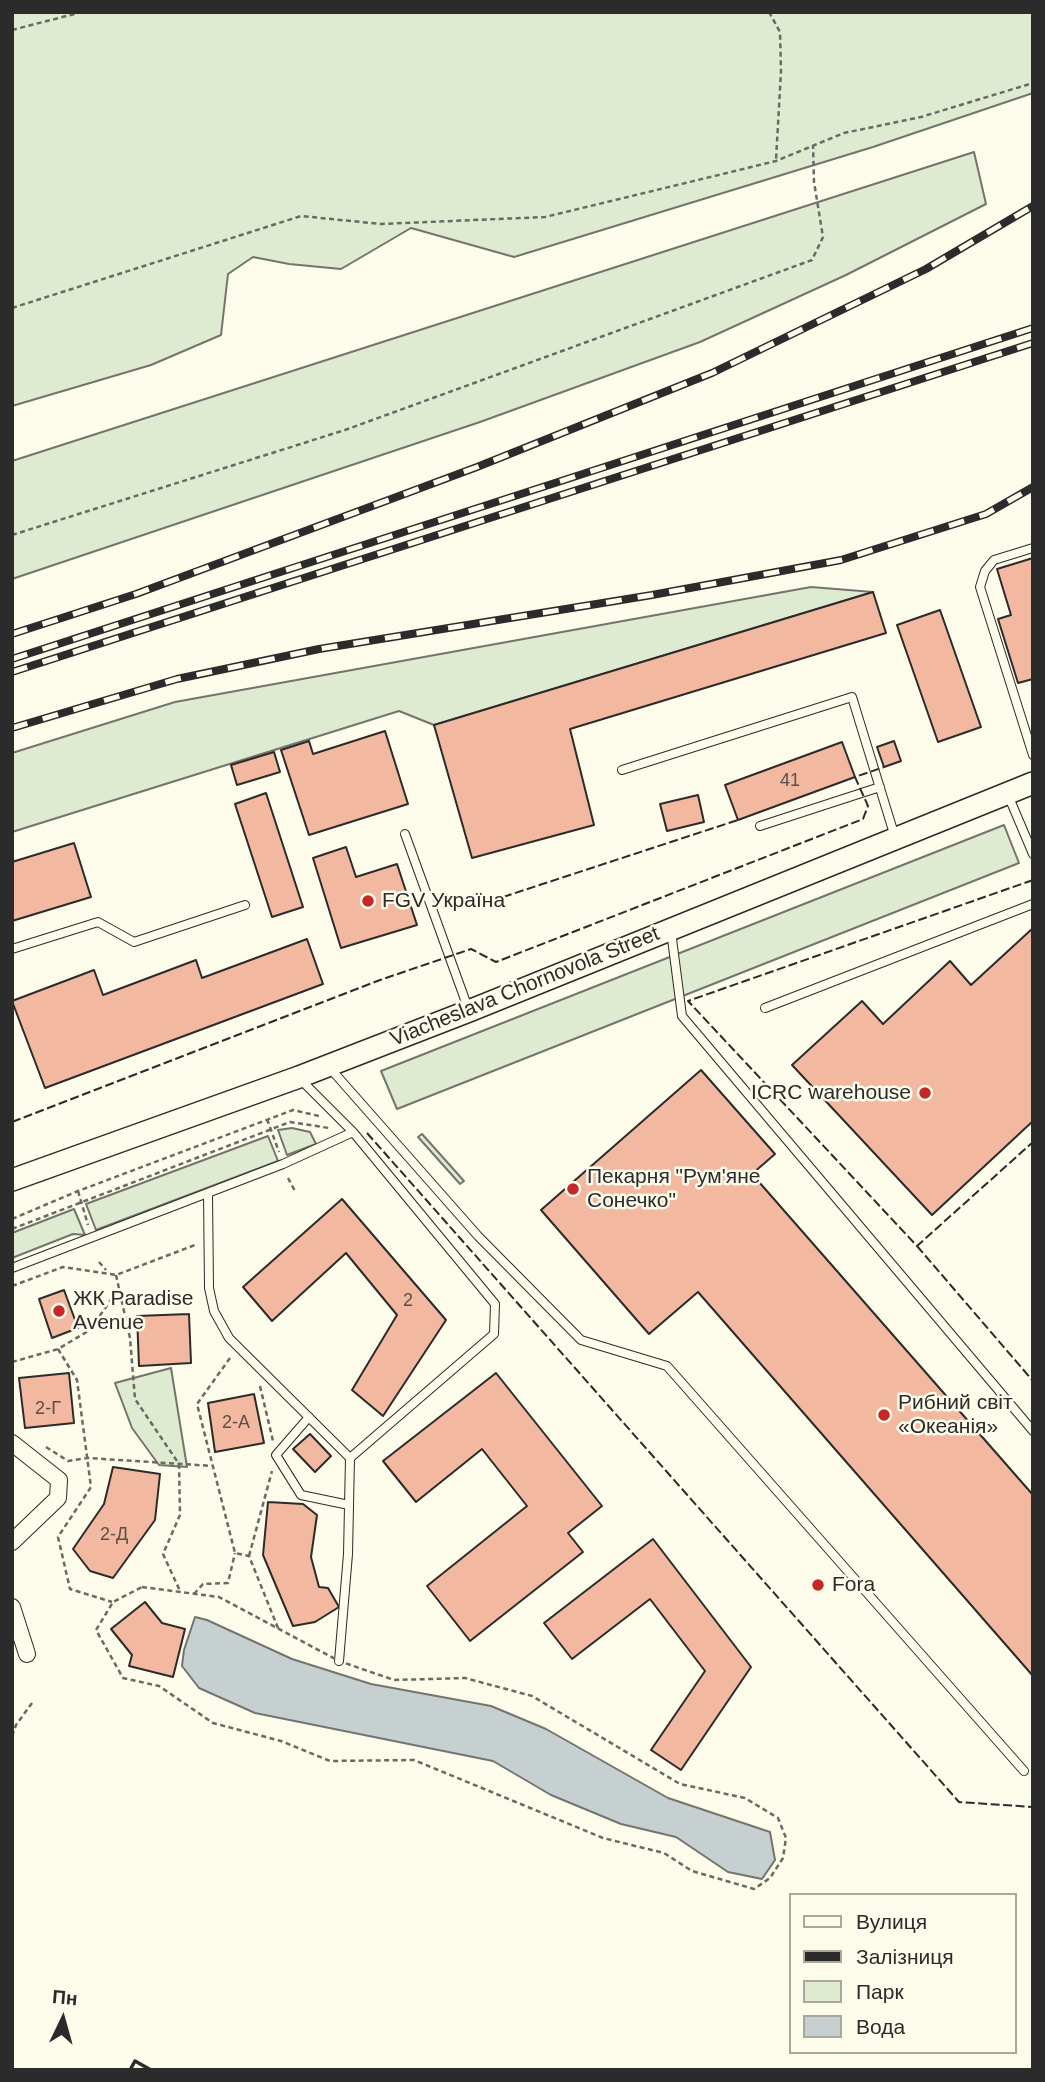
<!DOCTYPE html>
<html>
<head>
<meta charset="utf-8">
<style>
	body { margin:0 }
	#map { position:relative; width:1045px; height:2082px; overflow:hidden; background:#fdfbea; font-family:Arial,sans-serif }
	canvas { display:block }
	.frame { position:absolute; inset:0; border:14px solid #2b2b2b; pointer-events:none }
	.legend { position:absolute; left:789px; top:1893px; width:228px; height:161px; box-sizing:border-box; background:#fdfbea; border:2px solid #a9a89e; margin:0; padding:9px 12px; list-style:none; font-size:21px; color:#2b2b2b }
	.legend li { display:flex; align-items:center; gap:14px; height:35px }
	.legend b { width:35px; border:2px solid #a9a89e }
	.north { position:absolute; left:28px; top:1984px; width:70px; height:70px; -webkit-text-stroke:5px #fdfbea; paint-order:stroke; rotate:5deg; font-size:19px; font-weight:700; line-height:28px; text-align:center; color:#2b2b2b }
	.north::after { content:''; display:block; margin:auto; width:24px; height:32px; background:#2b2b2b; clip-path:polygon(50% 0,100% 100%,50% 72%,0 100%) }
</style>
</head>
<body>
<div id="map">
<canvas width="1045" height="2082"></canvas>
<div class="frame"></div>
<ul class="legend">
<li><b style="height:9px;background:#fdfbea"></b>Вулиця</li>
<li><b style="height:9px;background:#2b2b2b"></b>Залізниця</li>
<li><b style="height:19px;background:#deebd1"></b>Парк</li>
<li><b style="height:19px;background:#c7d0d0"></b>Вода</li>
</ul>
<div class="north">Пн</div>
</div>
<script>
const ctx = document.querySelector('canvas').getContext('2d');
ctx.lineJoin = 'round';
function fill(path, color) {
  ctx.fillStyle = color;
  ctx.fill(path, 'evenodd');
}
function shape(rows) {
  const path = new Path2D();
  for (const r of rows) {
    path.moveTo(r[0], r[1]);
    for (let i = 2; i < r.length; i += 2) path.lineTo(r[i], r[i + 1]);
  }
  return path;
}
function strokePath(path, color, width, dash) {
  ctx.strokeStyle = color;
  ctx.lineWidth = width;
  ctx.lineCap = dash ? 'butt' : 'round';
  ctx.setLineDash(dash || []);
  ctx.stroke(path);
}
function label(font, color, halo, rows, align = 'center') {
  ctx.font = font + ' Arial,sans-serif';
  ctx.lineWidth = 5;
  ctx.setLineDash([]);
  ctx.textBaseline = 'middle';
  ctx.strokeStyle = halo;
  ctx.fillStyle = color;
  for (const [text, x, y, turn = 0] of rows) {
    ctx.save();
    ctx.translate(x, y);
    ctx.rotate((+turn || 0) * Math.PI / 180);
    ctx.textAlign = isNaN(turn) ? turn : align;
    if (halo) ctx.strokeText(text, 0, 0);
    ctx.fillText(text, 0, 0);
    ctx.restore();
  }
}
const green = shape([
	[12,12,1033,12,1033,93,873,147,514,257,411,228,341,269,289,264,253,257,228,274,221,335,151,365,12,406,12,12],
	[974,152,986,204,846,275,700,342,480,422,12,579,12,461,974,152],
	[811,587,873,592,434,725,399,711,12,832,12,753,175,702,811,587],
	[1004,825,1019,863,397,1109,381,1071,1004,825],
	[292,1128,310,1132,316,1144,287,1155,278,1130,292,1128],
	[422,1134,464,1181,460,1184,418,1137,422,1134],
	[268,1136,278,1161,96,1230,86,1204,268,1136],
	[74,1209,85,1235,73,1234,12,1258,12,1233,74,1209],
	[171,1368,187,1467,159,1465,132,1428,115,1383,171,1368]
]);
fill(green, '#deebd1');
strokePath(green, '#74746e', 2);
const water = shape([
	[195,1617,207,1620,292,1659,371,1684,491,1706,546,1729,668,1798,770,1832,775,1860,762,1879,728,1872,676,1837,621,1824,551,1795,493,1761,255,1713,199,1688,182,1666,184,1650,195,1617]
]);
fill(water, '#c7d0d0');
strokePath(water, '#74746e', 2);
const building = shape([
	[1033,558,1033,679,1018,683,998,619,1011,615,997,569,1033,558],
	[873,592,886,633,570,729,594,825,472,858,434,725,873,592],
	[940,610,981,727,938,742,897,625,940,610],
	[385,731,408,804,309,835,281,750,309,741,313,754,385,731],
	[894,741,901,761,884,767,877,747,894,741],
	[842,742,855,777,738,820,725,785,842,742],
	[274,752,280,772,237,785,231,765,274,752],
	[266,793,303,907,272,917,235,804,266,793],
	[698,795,704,822,667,831,660,804,698,795],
	[74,843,91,897,12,921,12,862,74,843],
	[346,847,356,877,397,864,417,925,341,948,313,858,346,847],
	[1033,928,1033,1121,932,1215,792,1065,862,1001,883,1024,950,961,971,985,1033,928],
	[307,939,323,984,45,1088,12,1001,94,970,103,995,196,960,202,978,307,939],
	[701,1070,775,1154,752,1174,1033,1495,1033,1676,698,1292,649,1334,541,1210,701,1070],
	[342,1199,446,1320,383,1416,352,1390,397,1315,346,1253,272,1321,243,1287,342,1199],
	[64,1290,78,1328,52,1338,39,1299,64,1290],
	[189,1314,191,1363,139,1366,137,1316,189,1314],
	[69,1373,74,1423,25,1428,19,1378,69,1373],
	[496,1373,602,1506,568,1533,583,1552,470,1641,427,1586,527,1506,482,1449,416,1502,383,1461,496,1373],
	[254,1394,264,1443,215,1452,208,1403,254,1394],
	[310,1434,331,1456,315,1472,293,1449,310,1434],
	[113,1467,160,1474,155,1520,113,1578,90,1571,73,1549,104,1504,113,1467],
	[268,1502,303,1504,317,1515,311,1557,319,1587,328,1588,339,1607,315,1622,293,1626,263,1555,268,1502],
	[653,1539,751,1667,681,1770,651,1750,705,1671,650,1599,572,1659,544,1623,653,1539],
	[145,1602,162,1623,185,1629,173,1677,129,1666,132,1655,111,1629,145,1602]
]);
fill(building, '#f2b8a0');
strokePath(building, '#2b2b2b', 2);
const lane = shape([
	[1033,548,994,560,985,571,980,587,1033,755],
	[622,770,852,697,895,837],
	[1008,795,1033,854],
	[760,826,880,787],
	[405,834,468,1008],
	[671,931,682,1016,1033,1431],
	[12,949,98,922,134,942,245,905],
	[765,1008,1033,904],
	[329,1067,478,1236,581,1340,667,1366,1024,1771],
	[208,1194,209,1288,214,1311,229,1338,350,1458,348,1554,339,1661],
	[12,1268,283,1164,353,1132,300,1079],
	[309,1417,276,1455,301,1495,349,1505],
	[350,1458,494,1334,495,1304,353,1132]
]);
const street = shape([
	[12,1443,59,1480,58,1498,12,1542],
	[12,1607,27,1654]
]);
const secondary = shape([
	[12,1180,299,1077,469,1011,1033,783]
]);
strokePath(lane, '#2b2b2b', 10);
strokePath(street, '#2b2b2b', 18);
strokePath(secondary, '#2b2b2b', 24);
strokePath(shape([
	[769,12,780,32,781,71,776,160],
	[12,30,82,12],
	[12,308,301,216,381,224,545,217,776,161,844,133,921,117,1033,83],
	[12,535,345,430,812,260,823,237,814,182,813,145],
	[267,1119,279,1152],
	[288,1178,296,1193],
	[78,1191,88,1225],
	[12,1219,78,1191,293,1110,319,1116],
	[12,1229,290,1122,329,1128],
	[99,1262,106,1270],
	[116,1275,130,1338,135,1399,179,1464,180,1515,163,1554,180,1591],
	[12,1286,63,1267,116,1275,195,1245],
	[58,1349,77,1380,91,1487,58,1537,70,1589,112,1602],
	[230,1358,197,1404,235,1553,249,1556,278,1628],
	[12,1362,58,1349,90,1330,119,1288],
	[260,1386,273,1441],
	[46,1447,68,1461,88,1458,213,1466],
	[249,1556,272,1471],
	[142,1587,219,1597,339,1661,394,1680,465,1678,532,1696,680,1784,745,1798,778,1818,786,1838,783,1858,770,1878,754,1889,692,1871,664,1853,603,1838,414,1760,330,1761,281,1741,213,1723,159,1686,123,1678,96,1630,113,1602,142,1587],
	[194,1594,203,1584,228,1583,235,1553],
	[12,1736,16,1725,32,1703]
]), '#6a6964', 2.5, [5, 3.5]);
strokePath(lane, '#fdfbea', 8);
strokePath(street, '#fdfbea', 16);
strokePath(secondary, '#fdfbea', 21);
const rail = shape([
	[12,634,136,594,477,467,712,373,926,269,1033,206],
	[12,659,1033,328],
	[12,672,1033,343],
	[12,728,177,679,319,649,652,595,841,560,986,514,1033,487]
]);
strokePath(rail, '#2b2b2b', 8);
strokePath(rail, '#fdfbea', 5, [16]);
strokePath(shape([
	[1033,880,688,1001,917,1246,1033,1142],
	[503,897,738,820],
	[12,1122,380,980,471,949,496,962,863,819,868,806,855,777,884,767],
	[367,1133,959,1802,1033,1807],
	[917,1246,1033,1381]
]), '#2b2b2b', 2, [9, 3.5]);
strokePath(shape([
	[130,2070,135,2061,151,2070]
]), '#2b2b2b', 3.5);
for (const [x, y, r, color] of [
	[368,901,7,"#c62828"],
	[925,1093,7,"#c62828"],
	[573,1189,7,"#c62828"],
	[59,1311,7,"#c62828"],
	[884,1415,7,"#c62828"],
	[818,1585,7,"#c62828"]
]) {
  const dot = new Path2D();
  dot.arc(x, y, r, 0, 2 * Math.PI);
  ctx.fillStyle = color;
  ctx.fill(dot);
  strokePath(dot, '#fdfbea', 2.5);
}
label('18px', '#5d4e48', null, [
	["41",790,781],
	["2",408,1301],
	["2-Г",48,1409],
	["2-А",236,1423],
	["2-Д",114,1535]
]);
label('21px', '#2b2b2b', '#fdfbea', [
	["FGV Україна",382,901],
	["ICRC warehouse",911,1093,"right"],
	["Пекарня \"Рум'яне",587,1177],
	["Сонечко\"",587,1201],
	["ЖК Paradise",73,1299],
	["Avenue",73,1323],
	["Рибний світ",898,1403],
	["«Океанія»",898,1427],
	["Fora",832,1585]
], 'left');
label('21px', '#2b2b2b', '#fdfbea', [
	["Viacheslava Chornovola Street",525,987,-22]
]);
</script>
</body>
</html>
